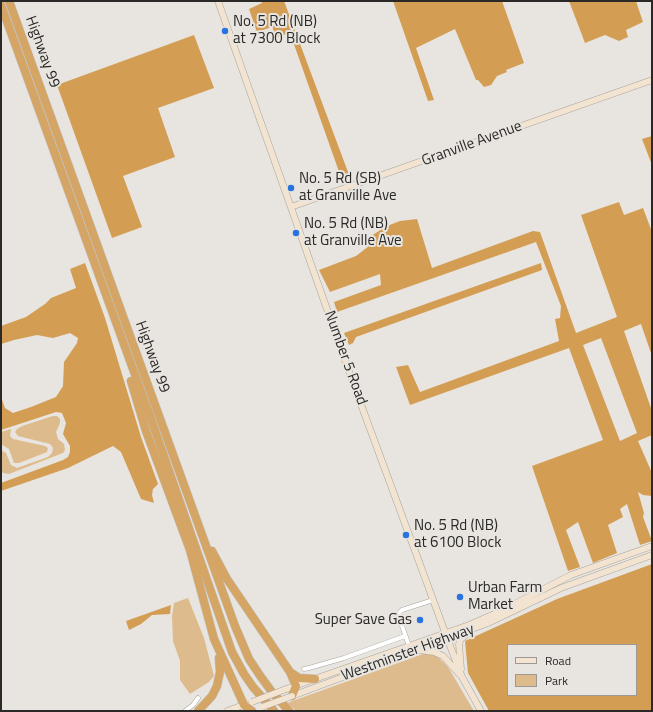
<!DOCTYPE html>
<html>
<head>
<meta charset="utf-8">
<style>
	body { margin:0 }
	#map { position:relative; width:653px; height:712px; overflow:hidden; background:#e8e4df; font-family:"Titillium Web",sans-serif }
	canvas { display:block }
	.frame { position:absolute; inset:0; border:2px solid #2a2927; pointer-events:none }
	.legend { position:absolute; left:507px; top:644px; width:130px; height:52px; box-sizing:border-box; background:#e8e4df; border:1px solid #9c9995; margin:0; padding:5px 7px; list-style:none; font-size:12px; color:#2a2927 }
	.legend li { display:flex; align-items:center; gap:8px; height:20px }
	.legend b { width:20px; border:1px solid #9c9995 }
</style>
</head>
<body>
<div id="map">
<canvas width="653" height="712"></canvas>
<div class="frame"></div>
<ul class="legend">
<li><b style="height:5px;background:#f2e4d1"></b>Road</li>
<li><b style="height:11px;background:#debb8c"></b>Park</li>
</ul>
</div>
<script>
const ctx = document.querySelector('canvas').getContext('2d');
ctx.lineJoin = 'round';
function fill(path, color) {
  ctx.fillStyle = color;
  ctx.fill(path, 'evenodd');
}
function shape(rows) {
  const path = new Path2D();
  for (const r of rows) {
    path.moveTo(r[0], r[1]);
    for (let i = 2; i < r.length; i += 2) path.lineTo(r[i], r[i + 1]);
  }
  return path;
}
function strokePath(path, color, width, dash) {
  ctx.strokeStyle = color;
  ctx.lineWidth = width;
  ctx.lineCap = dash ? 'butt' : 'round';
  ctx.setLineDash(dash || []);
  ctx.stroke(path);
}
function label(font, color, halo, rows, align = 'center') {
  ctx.font = font + ' "Titillium Web",sans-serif';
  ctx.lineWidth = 4;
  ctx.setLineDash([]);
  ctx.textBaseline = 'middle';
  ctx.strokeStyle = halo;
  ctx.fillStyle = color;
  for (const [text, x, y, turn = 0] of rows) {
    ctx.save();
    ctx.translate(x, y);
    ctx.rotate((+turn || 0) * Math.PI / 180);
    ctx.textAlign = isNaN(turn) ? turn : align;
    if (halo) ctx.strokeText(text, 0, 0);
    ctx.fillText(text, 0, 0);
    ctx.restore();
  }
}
fill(shape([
	[53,416,57,416,60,419,60,423,56,432,58,439,64,444,65,450,63,453,9,474,3,473,1,470,1,450,6,453,11,465,17,468,48,457,52,453,53,448,50,444,18,436,15,432,17,429,22,426],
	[11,429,10,436,13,439,45,446,48,448,47,452,19,463,14,463,9,449,1,444,1,432],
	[188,598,204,638,214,676,209,682,190,694,180,680,180,661,173,641,172,616,174,603],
	[423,654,432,654,438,657,448,667,474,711,296,711,287,703]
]), '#debb8c');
fill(shape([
	[261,1,284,1,351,180,343,183,290,33,277,37,272,27,257,32,249,9,262,3],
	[393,1,502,1,524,63,506,70,507,72,497,76,491,85,484,87,478,80,476,80,455,29,416,48,434,100,428,101],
	[569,1,636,1,643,22,626,30,628,37,619,41,605,35,585,43],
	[194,35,214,88,158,108,175,157,123,176,142,227,112,238,57,85],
	[652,136,652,165,642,139],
	[619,202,624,215,643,208,652,232,652,356,641,324,624,331,652,411,652,435,638,441,652,473,652,496,643,495,638,492,644,513,643,517,652,541,640,545,627,504,620,509,623,517,608,525,617,553,593,563,578,522,566,530,580,567,568,571,532,466,603,440,569,348,410,405,396,367,408,365,420,392,559,341,555,319,560,318,561,306,536,242,337,312,334,302,381,285,380,274,330,292,319,270,356,256,369,246,366,239,387,226,400,221,417,219,432,268,533,231,540,232,576,333,617,317,581,215],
	[601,338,637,433,620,441,583,345],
	[85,263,105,318,141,437,158,484,153,489,152,495,154,503,141,499,121,452,113,446,68,468,1,491,1,483,63,460,68,457,70,452,70,446,63,434,66,423,62,413,56,412,1,430,1,397,5,408,13,413,31,407,56,397,63,386,64,362,77,343,78,338,70,333,53,338,37,335,14,340,1,344,1,326,26,317,45,304,51,298,76,288,70,269],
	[541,263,542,270,356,337,353,343,349,345,344,333],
	[652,564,652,711,489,711,468,673,465,641,557,599],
	[508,645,636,645,636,695,508,695],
	[171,605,170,614,152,615,141,624,129,630,126,621]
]), '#d39e54');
const street = shape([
	[409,646,399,617,399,613,402,610,433,600],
	[304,669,309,668,344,658,405,636],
	[185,711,193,705,198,698]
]);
const secondary = shape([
	[218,1,352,380,449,643,462,677,481,711],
	[291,207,652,80],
	[419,650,434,652,443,656,460,675],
	[461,669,459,644,461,639,467,634],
	[286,689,469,625,499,612,571,575,652,546],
	[292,696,488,623,561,588,652,555],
	[227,711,246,704]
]);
const highway = shape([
	[9,1,235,626,249,659,261,677,272,692,289,711],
	[1,5,150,416,232,652,244,674,253,687,274,711],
	[131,381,146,431,190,550,214,639,244,705,252,711],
	[212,551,227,579,290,672,296,686,292,696],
	[290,672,299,678,315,679],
	[198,711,212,696,217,686,220,672,219,658]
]);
strokePath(street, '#a8a49e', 5);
strokePath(secondary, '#a8a49e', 7);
strokePath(highway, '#c3c3c3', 9);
strokePath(street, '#fff', 4);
strokePath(secondary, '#f2e4d1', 6);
strokePath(highway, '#d4a565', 8);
const secondaryBridge = shape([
	[252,702,286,689],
	[262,707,292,696]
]);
strokePath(secondaryBridge, '#a8a49e', 7, []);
strokePath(secondaryBridge, '#f2e4d1', 6);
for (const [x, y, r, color] of [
	[225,31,4,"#2773df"],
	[291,188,4,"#2773df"],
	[296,233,4,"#2773df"],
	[406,535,4,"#2773df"],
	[460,597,4,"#2773df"],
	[420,620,4,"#2773df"]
]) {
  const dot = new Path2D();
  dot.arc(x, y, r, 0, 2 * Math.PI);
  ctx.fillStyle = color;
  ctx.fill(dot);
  strokePath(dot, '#e8e4df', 1.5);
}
label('15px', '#2a2927', '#e8e4df', [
	["No. 5 Rd (NB)",233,22],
	["at 7300 Block",233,39],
	["No. 5 Rd (SB)",299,179],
	["at Granville Ave",299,196],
	["No. 5 Rd (NB)",304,224],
	["at Granville Ave",304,241],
	["No. 5 Rd (NB)",414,526],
	["at 6100 Block",414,543],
	["Urban Farm",468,588],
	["Market",468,605],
	["Super Save Gas",412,620,"right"]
], 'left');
label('15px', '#2a2927', '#e8e4df', [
	["Highway 99",42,52,70],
	["Granville Avenue",472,144,-20],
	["Highway 99",152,357,70],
	["Number 5 Road",345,358,70],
	["Westminster Highway",408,653,-20]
]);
</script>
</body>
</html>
